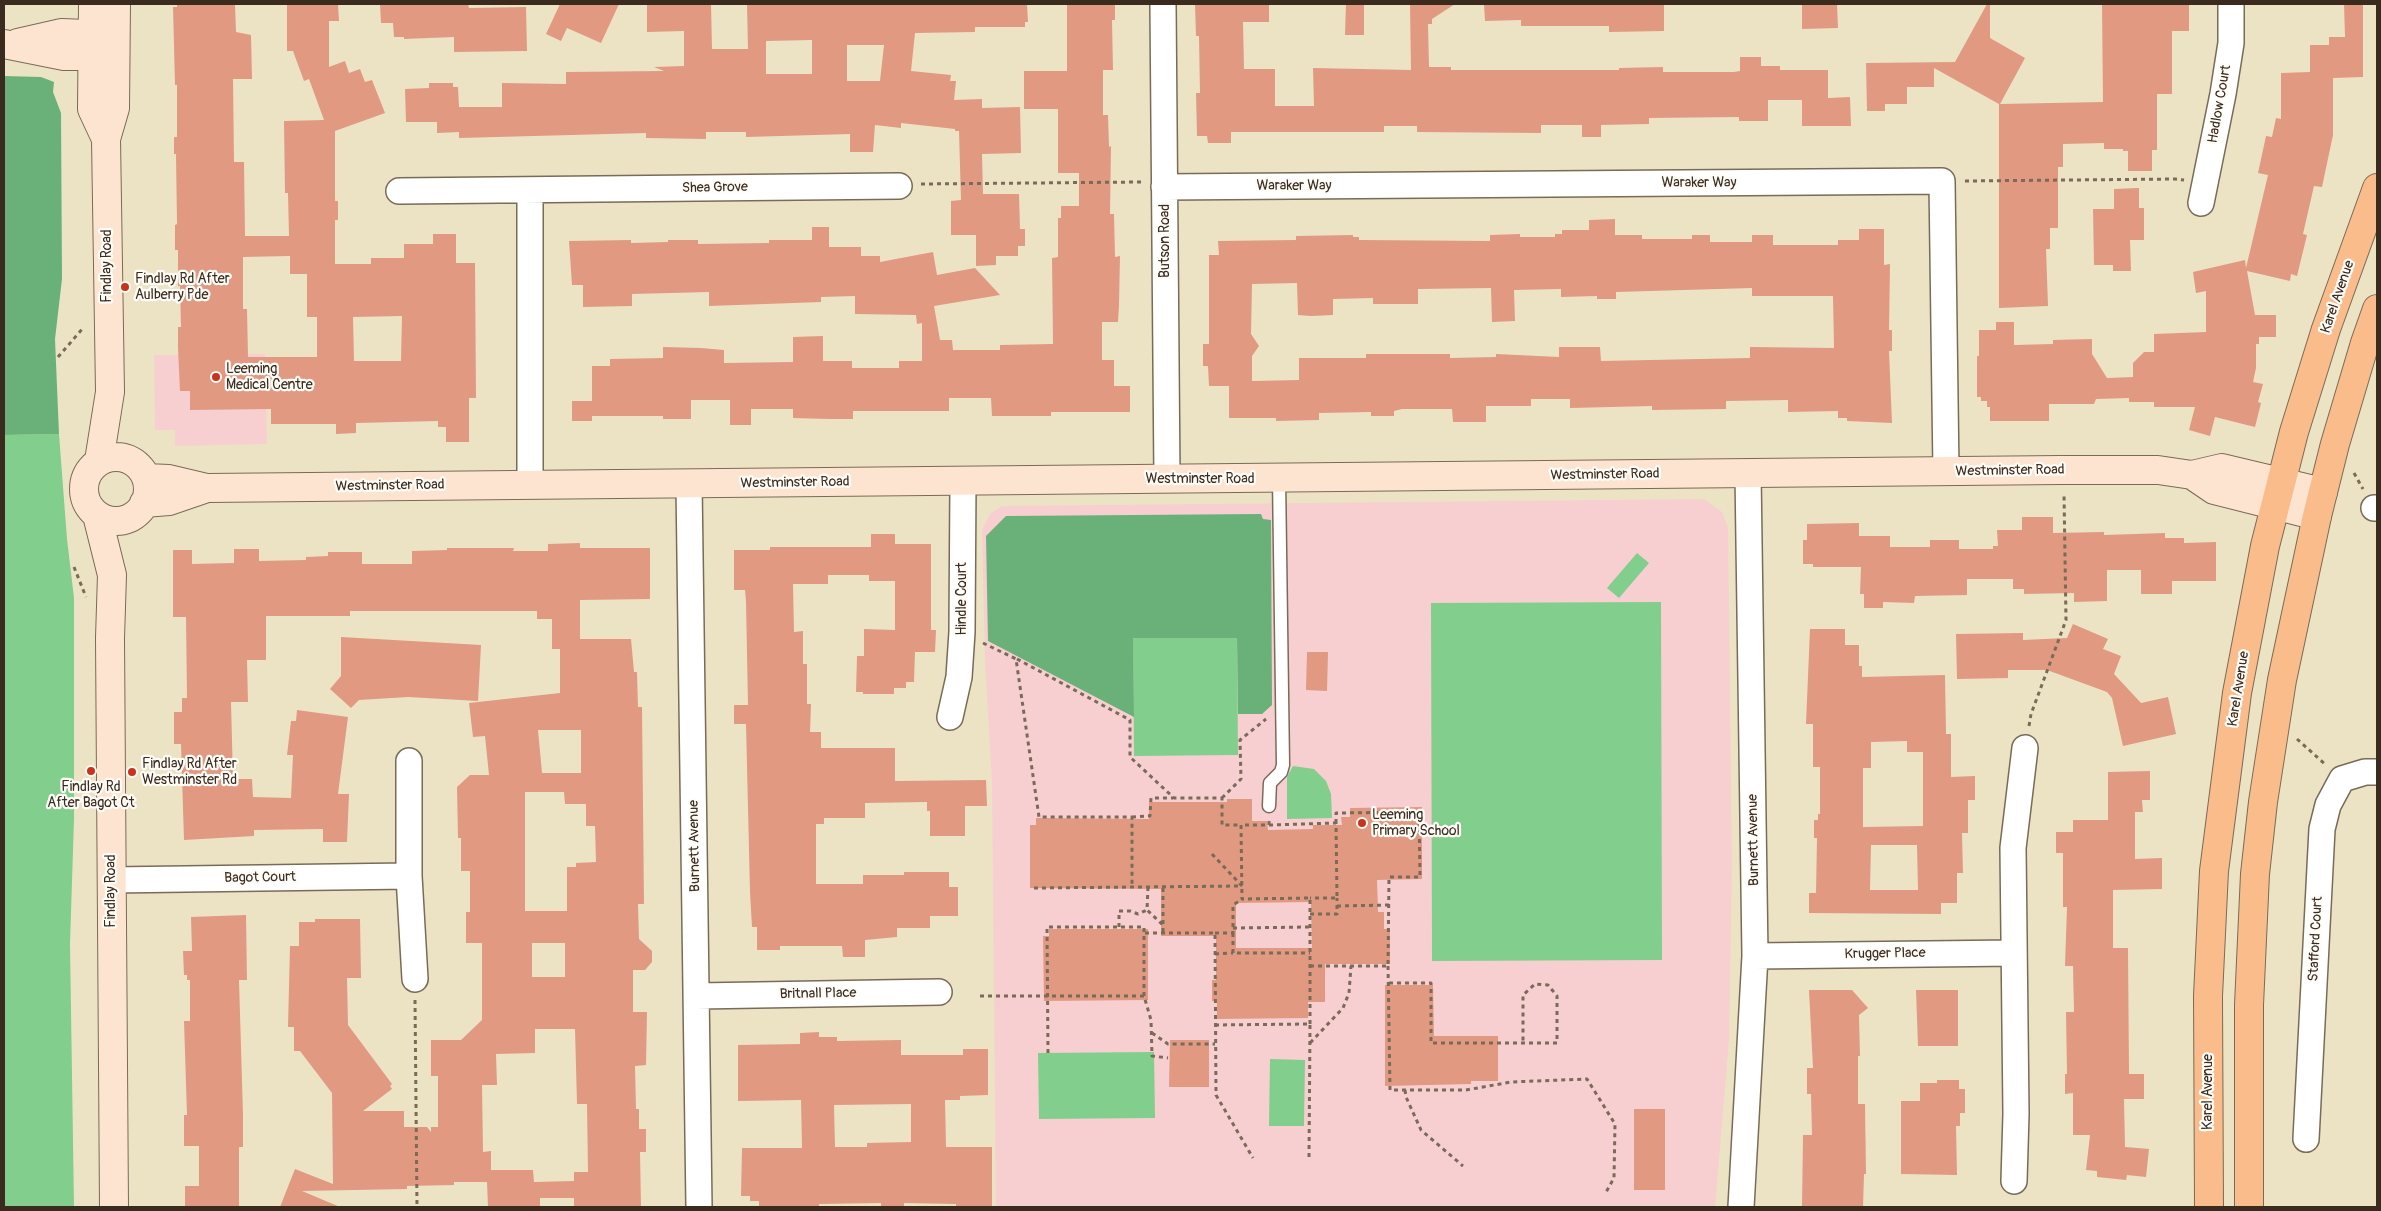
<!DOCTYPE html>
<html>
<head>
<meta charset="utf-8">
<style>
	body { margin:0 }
	#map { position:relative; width:2381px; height:1211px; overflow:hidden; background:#ece3c4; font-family:Pangolin,sans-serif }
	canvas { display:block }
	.frame { position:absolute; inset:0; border:5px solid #3b2a1e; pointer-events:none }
</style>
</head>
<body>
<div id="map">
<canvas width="2381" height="1211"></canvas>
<div class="frame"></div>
</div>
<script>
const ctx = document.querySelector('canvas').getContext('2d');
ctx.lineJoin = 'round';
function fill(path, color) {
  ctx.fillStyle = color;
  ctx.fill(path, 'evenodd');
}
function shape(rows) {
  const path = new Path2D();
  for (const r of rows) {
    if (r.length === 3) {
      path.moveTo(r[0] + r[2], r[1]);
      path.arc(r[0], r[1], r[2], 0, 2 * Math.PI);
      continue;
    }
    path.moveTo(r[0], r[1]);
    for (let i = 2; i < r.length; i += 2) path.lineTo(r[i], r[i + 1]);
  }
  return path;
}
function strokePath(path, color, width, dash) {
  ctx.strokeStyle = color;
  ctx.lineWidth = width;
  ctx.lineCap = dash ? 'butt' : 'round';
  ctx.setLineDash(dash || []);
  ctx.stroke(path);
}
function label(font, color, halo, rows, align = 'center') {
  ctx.font = font + ' Pangolin,sans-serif';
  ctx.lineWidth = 4.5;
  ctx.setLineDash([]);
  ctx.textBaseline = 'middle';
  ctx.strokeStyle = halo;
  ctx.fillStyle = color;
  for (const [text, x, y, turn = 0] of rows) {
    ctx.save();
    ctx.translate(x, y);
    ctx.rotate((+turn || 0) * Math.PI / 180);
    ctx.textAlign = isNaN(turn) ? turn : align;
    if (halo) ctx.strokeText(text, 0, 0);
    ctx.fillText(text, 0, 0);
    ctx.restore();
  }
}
fill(shape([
	[265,354,267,444,175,446,175,430,155,430,154,355],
	[1704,499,1722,512,1728,528,1732,865,1729,1040,1715,1207,996,1207,992,781,985,662,982,530,990,514,1002,506]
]), '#f7cfd1');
fill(shape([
	[59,434,67,539,74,598,74,819,70,944,74,1207,4,1207,4,435],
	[1637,553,1649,563,1619,598,1607,588],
	[1661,602,1662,960,1432,961,1431,603],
	[1133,638,1237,638,1238,755,1134,756],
	[1293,766,1314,769,1326,781,1331,794,1332,818,1287,819,1287,777],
	[1154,1052,1155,1118,1039,1119,1038,1053],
	[1270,1059,1305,1060,1304,1126,1269,1126]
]), '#82ce8c');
fill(shape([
	[4,76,41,77,54,82,53,92,61,113,62,279,55,339,59,434,4,435],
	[1261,514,1263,519,1271,520,1272,705,1262,714,1238,714,1237,638,1133,638,1134,717,988,641,986,536,1006,516]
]), '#69b178');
fill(shape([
	[177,4,235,4,236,32,251,35,252,79,233,79,234,162,244,162,245,236,289,236,288,193,285,193,284,121,324,120,309,79,304,81,293,51,287,51,287,4,338,4,339,21,329,21,329,67,345,61,349,73,360,69,365,82,372,80,385,113,335,131,335,201,338,201,338,220,335,220,335,264,371,264,371,258,404,258,404,244,433,244,433,234,456,234,456,263,475,263,476,398,469,398,469,442,446,442,446,427,438,427,438,421,356,423,356,433,336,434,336,424,271,424,271,409,190,410,190,391,180,391,178,348,178,327,181,327,180,286,178,286,178,250,175,250,175,225,177,224,176,154,174,154,174,137,177,137,177,85,175,85,173,7,177,7],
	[290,256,290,274,307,274,307,317,317,317,317,357,248,357,247,309,243,309,243,257],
	[402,316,401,361,354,361,353,317],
	[380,4,468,4,469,8,526,7,527,51,454,52,454,37,404,39,404,37,394,37,393,23,381,23],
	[560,4,619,4,601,43,567,28,561,41,546,34],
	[647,4,711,4,712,49,748,49,747,4,1027,4,1028,22,1025,22,1025,27,975,27,975,32,915,33,911,71,951,75,950,81,956,81,954,100,982,99,982,108,1020,107,1021,153,982,154,983,194,1019,194,1020,229,1025,229,1025,246,1018,246,1018,256,996,256,996,265,976,266,976,235,951,235,951,201,961,200,959,131,955,131,955,129,901,123,901,128,875,125,873,152,850,152,850,134,746,137,746,132,706,132,706,139,646,138,646,133,459,138,459,132,437,133,437,122,406,122,405,89,429,88,429,83,453,83,453,87,458,87,459,107,502,107,502,83,566,84,566,72,664,71,654,67,684,66,684,31,647,32],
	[812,40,812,74,766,74,766,41],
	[847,45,884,45,880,81,847,81],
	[1067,4,1115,4,1115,20,1112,20,1113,70,1103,70,1103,115,1108,115,1109,147,1111,146,1110,214,1114,214,1115,257,1120,256,1119,305,1118,322,1102,322,1102,360,1114,360,1114,386,1130,386,1130,412,1051,412,1051,416,992,416,991,398,949,398,949,411,853,411,853,419,830,419,793,418,793,409,751,409,751,425,730,425,730,400,691,400,691,419,663,419,663,416,592,416,592,421,572,421,572,401,592,401,592,366,610,366,610,359,663,358,663,347,701,348,724,350,724,363,793,362,793,337,823,336,823,361,852,361,852,368,899,368,899,361,922,361,922,323,917,324,916,315,855,314,855,296,821,297,821,302,709,306,709,292,632,294,632,306,583,307,583,285,572,285,569,241,631,240,631,243,668,242,668,240,698,240,698,244,769,243,769,240,812,240,812,227,829,227,829,247,861,247,861,256,880,256,880,262,933,252,937,275,975,268,1000,295,934,306,940,340,952,340,953,350,1000,350,1000,345,1053,344,1052,258,1058,257,1058,218,1061,218,1061,206,1079,206,1079,173,1058,173,1058,109,1024,109,1024,71,1067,71],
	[1195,4,1269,4,1269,22,1243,22,1244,69,1275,69,1275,106,1314,106,1313,68,1411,70,1410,4,1455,4,1432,19,1432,24,1428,24,1429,67,1451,67,1451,70,1619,70,1619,68,1663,67,1663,72,1734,72,1740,71,1740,57,1761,57,1761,66,1780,66,1780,70,1828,70,1828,98,1850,97,1851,126,1802,126,1802,100,1768,100,1768,121,1739,121,1739,117,1649,118,1649,124,1601,125,1601,137,1582,137,1582,125,1541,125,1541,133,1417,132,1417,126,1384,126,1384,132,1231,132,1231,143,1208,143,1207,136,1197,136,1196,93,1200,93,1199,36,1196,36],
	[1346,4,1364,4,1364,35,1345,35],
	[1484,4,1664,4,1664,31,1609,32,1609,26,1521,26,1521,20,1485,21],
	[1802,4,1837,4,1838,28,1802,29],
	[1987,4,1990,4,1990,38,2025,58,2000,104,2103,102,2102,4,2189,4,2189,31,2172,31,2172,94,2157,94,2157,150,2152,150,2152,171,2128,171,2128,151,2123,151,2123,149,2104,149,2104,143,2063,144,2063,167,2058,167,2058,228,2050,228,2050,249,2046,249,2048,306,1999,308,1999,104,1934,68,1934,87,1907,87,1907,104,1885,104,1885,111,1867,111,1866,63,1955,62],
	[2344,4,2363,4,2363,77,2333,78,2333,135,2322,187,2314,186,2303,234,2307,235,2297,276,2291,274,2290,281,2247,271,2255,315,2276,315,2276,337,2259,337,2259,344,2256,344,2256,368,2253,382,2263,384,2258,402,2261,403,2255,427,2215,417,2210,436,2189,430,2195,407,2154,407,2154,402,2129,402,2129,398,2096,399,2094,404,2049,404,2049,421,1990,421,1990,407,1987,407,1987,401,1981,401,1981,397,1977,397,1977,356,1979,356,1979,330,1996,330,1996,322,2014,322,2014,345,2053,344,2053,340,2092,339,2092,354,2107,378,2133,377,2133,363,2144,352,2154,352,2154,334,2206,332,2206,291,2196,293,2193,272,2245,260,2246,268,2268,175,2258,173,2266,136,2272,137,2276,118,2281,119,2281,73,2310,72,2310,45,2329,45,2329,37,2345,37],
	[2139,188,2139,208,2144,208,2144,240,2130,240,2131,271,2113,271,2113,265,2094,265,2093,209,2114,209,2114,189],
	[1615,219,1615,235,1642,235,1642,239,1692,239,1692,235,1710,235,1710,242,1752,242,1752,235,1773,235,1773,245,1838,245,1838,240,1859,240,1859,229,1884,229,1884,265,1890,264,1889,330,1892,330,1892,351,1889,351,1892,423,1847,421,1847,418,1838,418,1838,411,1788,412,1788,400,1726,401,1726,409,1652,410,1652,406,1570,408,1570,399,1531,399,1531,406,1486,406,1486,422,1453,422,1452,409,1402,409,1394,411,1394,416,1371,416,1371,412,1319,413,1319,420,1276,421,1276,418,1229,418,1229,386,1209,386,1208,366,1203,366,1203,344,1209,344,1209,255,1219,255,1218,241,1296,240,1296,236,1353,235,1353,237,1359,237,1359,240,1490,241,1490,235,1520,234,1520,237,1555,237,1555,234,1562,234,1562,230,1589,230,1589,220],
	[1297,283,1298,315,1311,316,1333,315,1333,299,1373,298,1373,304,1418,304,1418,289,1491,288,1492,322,1515,321,1514,290,1561,289,1561,297,1597,296,1597,299,1616,299,1616,292,1752,288,1752,296,1833,296,1834,348,1750,347,1750,358,1601,361,1600,347,1559,347,1559,357,1496,354,1496,357,1450,358,1450,354,1366,354,1366,358,1299,358,1299,380,1252,381,1252,356,1259,346,1251,334,1252,284],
	[2022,517,2053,517,2053,533,2104,532,2104,535,2165,533,2165,538,2184,538,2184,543,2216,542,2216,581,2172,581,2172,594,2141,594,2141,570,2107,570,2107,601,2074,602,2074,593,2024,594,2024,589,2013,589,2013,579,1967,579,1967,595,1915,596,1914,603,1883,602,1883,608,1864,608,1864,594,1860,594,1861,567,1813,567,1813,564,1803,564,1803,540,1807,540,1807,524,1859,523,1859,536,1890,536,1890,547,1930,547,1930,540,1959,540,1959,549,1993,549,1993,546,1998,546,1997,530,2022,530],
	[871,534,895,534,895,544,931,544,931,630,936,630,935,652,915,652,914,682,906,682,906,688,894,688,894,694,863,694,863,692,856,692,857,656,864,656,864,629,895,630,895,581,869,581,869,575,828,575,828,584,793,584,794,632,803,631,803,664,807,664,807,704,811,704,810,732,821,732,821,748,895,748,895,781,986,780,987,806,965,806,965,836,930,836,930,811,927,811,927,802,865,803,865,818,824,818,824,824,816,824,816,884,863,884,863,875,904,875,904,872,949,872,949,887,958,887,958,916,930,916,930,928,897,928,897,937,865,940,865,957,843,957,842,946,780,946,780,950,757,950,757,927,752,927,750,892,746,724,734,724,734,705,748,705,746,601,745,590,734,590,734,550,770,550,770,547,871,547],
	[580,543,580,548,650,548,650,599,580,600,580,639,631,639,634,672,637,672,638,707,642,707,644,904,638,904,639,939,652,951,652,962,645,970,633,970,633,1012,647,1012,646,1065,635,1066,636,1109,639,1109,639,1129,646,1129,646,1152,640,1152,641,1207,574,1207,574,1198,540,1198,540,1207,488,1207,487,1182,454,1182,454,1185,407,1186,407,1189,302,1191,340,1207,280,1207,295,1169,333,1184,332,1093,300,1051,294,1051,294,1027,288,1027,290,946,299,946,299,922,315,922,315,919,360,919,361,978,347,978,348,1025,392,1084,390,1086,392,1089,363,1111,404,1111,404,1127,427,1127,431,1132,431,1127,438,1127,438,1076,431,1076,431,1040,461,1040,482,1020,482,943,466,943,466,912,470,912,470,871,461,871,461,838,458,838,457,787,470,775,489,775,485,736,473,737,469,703,560,693,560,649,552,649,552,619,537,619,537,611,350,611,350,616,266,616,266,660,247,660,248,702,231,702,233,779,252,779,253,797,291,798,293,755,287,755,291,721,296,721,297,710,348,717,338,794,349,794,347,842,323,842,323,829,254,830,254,836,184,840,181,744,174,744,174,712,182,712,182,698,187,698,186,617,173,617,173,550,192,550,192,564,234,563,234,549,259,549,259,561,306,560,306,557,328,556,328,552,362,552,362,564,412,564,412,551,447,550,447,548,514,548,513,551,548,551,548,544],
	[538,730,581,730,581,773,542,773],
	[525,792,564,792,565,804,586,804,586,826,595,826,596,862,576,863,576,867,567,867,567,911,525,911],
	[532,943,565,943,565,977,532,977],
	[535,1029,575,1029,577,1104,587,1104,588,1172,574,1172,574,1181,534,1182,533,1170,491,1170,491,1151,483,1152,482,1085,497,1085,496,1054,535,1053],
	[2073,624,2108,639,2103,649,2121,656,2114,674,2141,703,2168,697,2176,734,2123,746,2112,698,2107,692,2047,670,2008,670,2008,678,1957,679,1956,634,2023,633,2023,640,2067,638],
	[1810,629,1845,629,1845,645,1859,645,1859,666,1862,666,1862,677,1945,675,1946,734,1951,734,1951,777,1975,776,1975,800,1968,800,1968,833,1962,833,1963,873,1957,873,1957,903,1941,903,1941,914,1809,913,1809,893,1816,893,1817,838,1814,838,1814,820,1818,820,1818,814,1820,814,1820,767,1813,767,1813,724,1806,724],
	[1907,741,1907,752,1923,752,1923,826,1863,827,1863,768,1871,768,1871,742],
	[1871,845,1917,845,1918,890,1870,890],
	[341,637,481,645,478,701,408,697,359,700,351,708,330,689,341,676],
	[1307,652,1328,652,1327,691,1306,690],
	[2150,771,2150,800,2142,800,2143,812,2135,812,2135,859,2162,858,2162,889,2113,890,2113,948,2128,948,2129,1074,2144,1074,2144,1099,2124,1099,2125,1147,2149,1149,2146,1177,2127,1175,2126,1180,2097,1177,2097,1171,2086,1170,2090,1135,2073,1135,2073,1093,2065,1094,2065,1074,2067,1074,2066,1012,2074,1012,2073,966,2065,966,2067,907,2063,907,2063,853,2056,853,2056,832,2073,832,2073,820,2108,820,2108,772],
	[1227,799,1252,799,1252,821,1267,821,1268,830,1313,829,1313,825,1342,825,1341,817,1350,817,1350,808,1422,807,1422,879,1377,880,1378,912,1384,912,1384,929,1390,929,1390,964,1325,964,1325,1002,1308,1002,1308,1018,1217,1019,1217,1001,1212,1001,1212,980,1216,980,1216,936,1161,936,1161,889,1030,888,1030,825,1036,825,1036,818,1149,819,1149,802,1227,802],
	[1311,902,1312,948,1236,948,1236,903],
	[246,915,247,980,239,980,243,1115,243,1147,239,1147,239,1207,185,1207,185,1186,199,1186,199,1146,184,1146,184,1115,187,1115,184,1021,190,1021,190,980,187,980,187,975,184,975,183,951,192,951,191,917],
	[1049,929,1148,929,1148,1000,1044,1001,1043,936,1049,936],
	[1385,985,1433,985,1434,1036,1498,1036,1498,1081,1471,1081,1471,1084,1385,1086],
	[1809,990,1852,990,1868,1008,1859,1015,1860,1056,1858,1056,1858,1104,1865,1104,1866,1174,1864,1174,1863,1207,1802,1207,1803,1135,1812,1135,1811,1094,1807,1094,1807,1068,1813,1068],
	[1916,990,1958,990,1958,1046,1918,1046],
	[819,1032,819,1037,837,1037,837,1041,901,1040,901,1055,963,1055,963,1049,988,1049,988,1095,960,1096,960,1100,945,1100,946,1147,992,1147,992,1207,956,1207,956,1204,904,1203,904,1207,881,1207,881,1203,819,1204,819,1207,759,1207,759,1201,750,1201,750,1196,741,1196,742,1148,802,1148,801,1100,738,1101,738,1045,800,1044,800,1033],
	[911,1104,911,1142,867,1143,867,1147,835,1147,834,1105],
	[1170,1040,1209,1040,1209,1087,1169,1087],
	[1937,1080,1959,1080,1959,1089,1965,1089,1965,1113,1960,1113,1960,1126,1956,1126,1957,1175,1901,1174,1901,1101,1920,1101,1920,1083,1937,1083],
	[1634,1109,1665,1109,1665,1190,1634,1190]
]), '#e19982');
const lane = shape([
	[1269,806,1270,783,1281,772,1283,765,1279,478]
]);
const street = shape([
	[1163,4,1167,479],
	[1164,187,1942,181,1946,472],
	[530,190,530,485],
	[399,191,899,186],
	[2201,203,2223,94,2231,43,2231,4],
	[689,484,699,1207],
	[2374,508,2377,508],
	[950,717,959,677,962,632,963,481],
	[409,761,409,876,415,979],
	[111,880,409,876],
	[1755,956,2014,953],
	[697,996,939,992],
	[2306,1139,2322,829,2328,805,2342,779,2365,772,2377,772],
	[2014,1181,2016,1114,2013,848,2025,748],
	[1741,1207,1755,956,1748,473]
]);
const secondary = shape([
	[93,4,92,109,106,139],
	[18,43,62,33,111,35],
	[4,44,64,56,109,56],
	[116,489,32],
	[99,461,110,392,106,139,115,108,116,4],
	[2192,475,2214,490,2317,516],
	[146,478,169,479,207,488,2061,470,2158,470,2192,475,2222,468,2323,492],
	[144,503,169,501,207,488],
	[97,515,112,575,110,638,114,1207]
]);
const primary = shape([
	[2209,1207,2208,996,2214,871,2237,693,2265,546,2294,432,2326,329,2377,188],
	[2249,1207,2249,1005,2255,874,2263,802,2282,680,2317,516,2335,444,2365,343,2377,309]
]);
strokePath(lane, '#796b58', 15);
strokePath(street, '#796b58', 28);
strokePath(secondary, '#796b58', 30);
strokePath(primary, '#796b58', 30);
strokePath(shape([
	[1965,181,2175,179,2184,180],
	[921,184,1142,182],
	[58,357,84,327],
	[2354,473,2363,489],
	[74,567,86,597],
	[983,643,1016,659,1039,817,1132,817,1132,887],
	[1017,659,1130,720,1130,757,1174,798,1222,798,1222,825,1241,825],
	[2029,726,2031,714,2066,620,2064,494],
	[2297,739,2326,765],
	[1222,798,1241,779,1240,740,1266,719],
	[1132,817,1150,816,1151,798,1173,798],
	[1269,821,1269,825,1241,825,1242,899,1310,898,1310,1024],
	[1336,823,1336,813,1419,812,1420,877,1389,877,1388,966,1351,966],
	[1269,825,1336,823,1337,898,1310,898],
	[1212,854,1242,886],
	[1148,887,1147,910,1163,925,1163,933],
	[1034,888,1242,886],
	[1337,906,1389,905],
	[1310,914,1337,914,1337,898],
	[1163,924,1163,887],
	[1119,927,1119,911,1130,911,1138,914,1147,910],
	[1233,928,1310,927],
	[1215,933,1233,933,1233,905,1242,899],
	[1233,933,1233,953,1310,953],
	[1215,954,1233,953],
	[1310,966,1351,966,1349,993,1343,1008,1310,1043],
	[1388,966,1390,1090,1466,1090,1511,1082,1587,1079,1615,1124,1614,1178,1605,1194],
	[1389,983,1431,983,1431,1043,1557,1043,1557,996,1548,985,1535,984,1523,995,1523,1043],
	[980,996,1144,996,1151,1020,1152,1056,1168,1058],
	[1144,996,1144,933,1215,933,1216,1095,1253,1158],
	[415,1000,417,1207],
	[1215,1025,1310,1024,1309,1158],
	[1152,1033,1168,1044,1215,1044],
	[1048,1053,1047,927,1144,927,1144,933],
	[1405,1090,1406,1097,1421,1130,1463,1166]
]), '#796b58', 3, [4, 4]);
strokePath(lane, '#fff', 12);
strokePath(street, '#fff', 25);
strokePath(secondary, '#fde4d0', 28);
strokePath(primary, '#f9bc8a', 28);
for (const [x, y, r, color] of [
	[125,287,5,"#c8321e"],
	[216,377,5,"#c8321e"],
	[91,771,5,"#c8321e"],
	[132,772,5,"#c8321e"],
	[1362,823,5,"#c8321e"]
]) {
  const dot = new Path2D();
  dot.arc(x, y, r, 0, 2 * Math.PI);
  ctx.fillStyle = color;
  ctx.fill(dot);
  strokePath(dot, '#fdfcf7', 2);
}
label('14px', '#3b2a1e', '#fdfcf7', [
	["Hadlow Court",2220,104,-80],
	["Waraker Way",1699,183],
	["Waraker Way",1294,186],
	["Shea Grove",715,188,-1],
	["Butson Road",1165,241,-90],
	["Findlay Road",107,266,-90],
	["Karel Avenue",2338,297,-71],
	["Westminster Road",2010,471,-1],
	["Westminster Road",1605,475,-1],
	["Westminster Road",1200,479],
	["Westminster Road",795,483,-1],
	["Westminster Road",390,486,-1],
	["Hindle Court",962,599,-90],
	["Karel Avenue",2239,689,-81],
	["Burnett Avenue",1754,840,-91],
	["Burnett Avenue",695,846,-91],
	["Bagot Court",260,878,-1],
	["Findlay Road",111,891,-90],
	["Stafford Court",2316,939,-87],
	["Krugger Place",1885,954,-1],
	["Britnall Place",818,994,-1],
	["Karel Avenue",2208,1092,-90]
]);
label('14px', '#3b2a1e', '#fdfcf7', [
	["Findlay Rd After",135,279],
	["Aulberry Pde",135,295],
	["Leeming",226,369],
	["Medical Centre",226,385],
	["Findlay Rd After",142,764],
	["Westminster Rd",142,780],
	["Findlay Rd",91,787,"center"],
	["After Bagot Ct",91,803,"center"],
	["Leeming",1372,815],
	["Primary School",1372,831]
], 'left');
</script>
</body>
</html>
